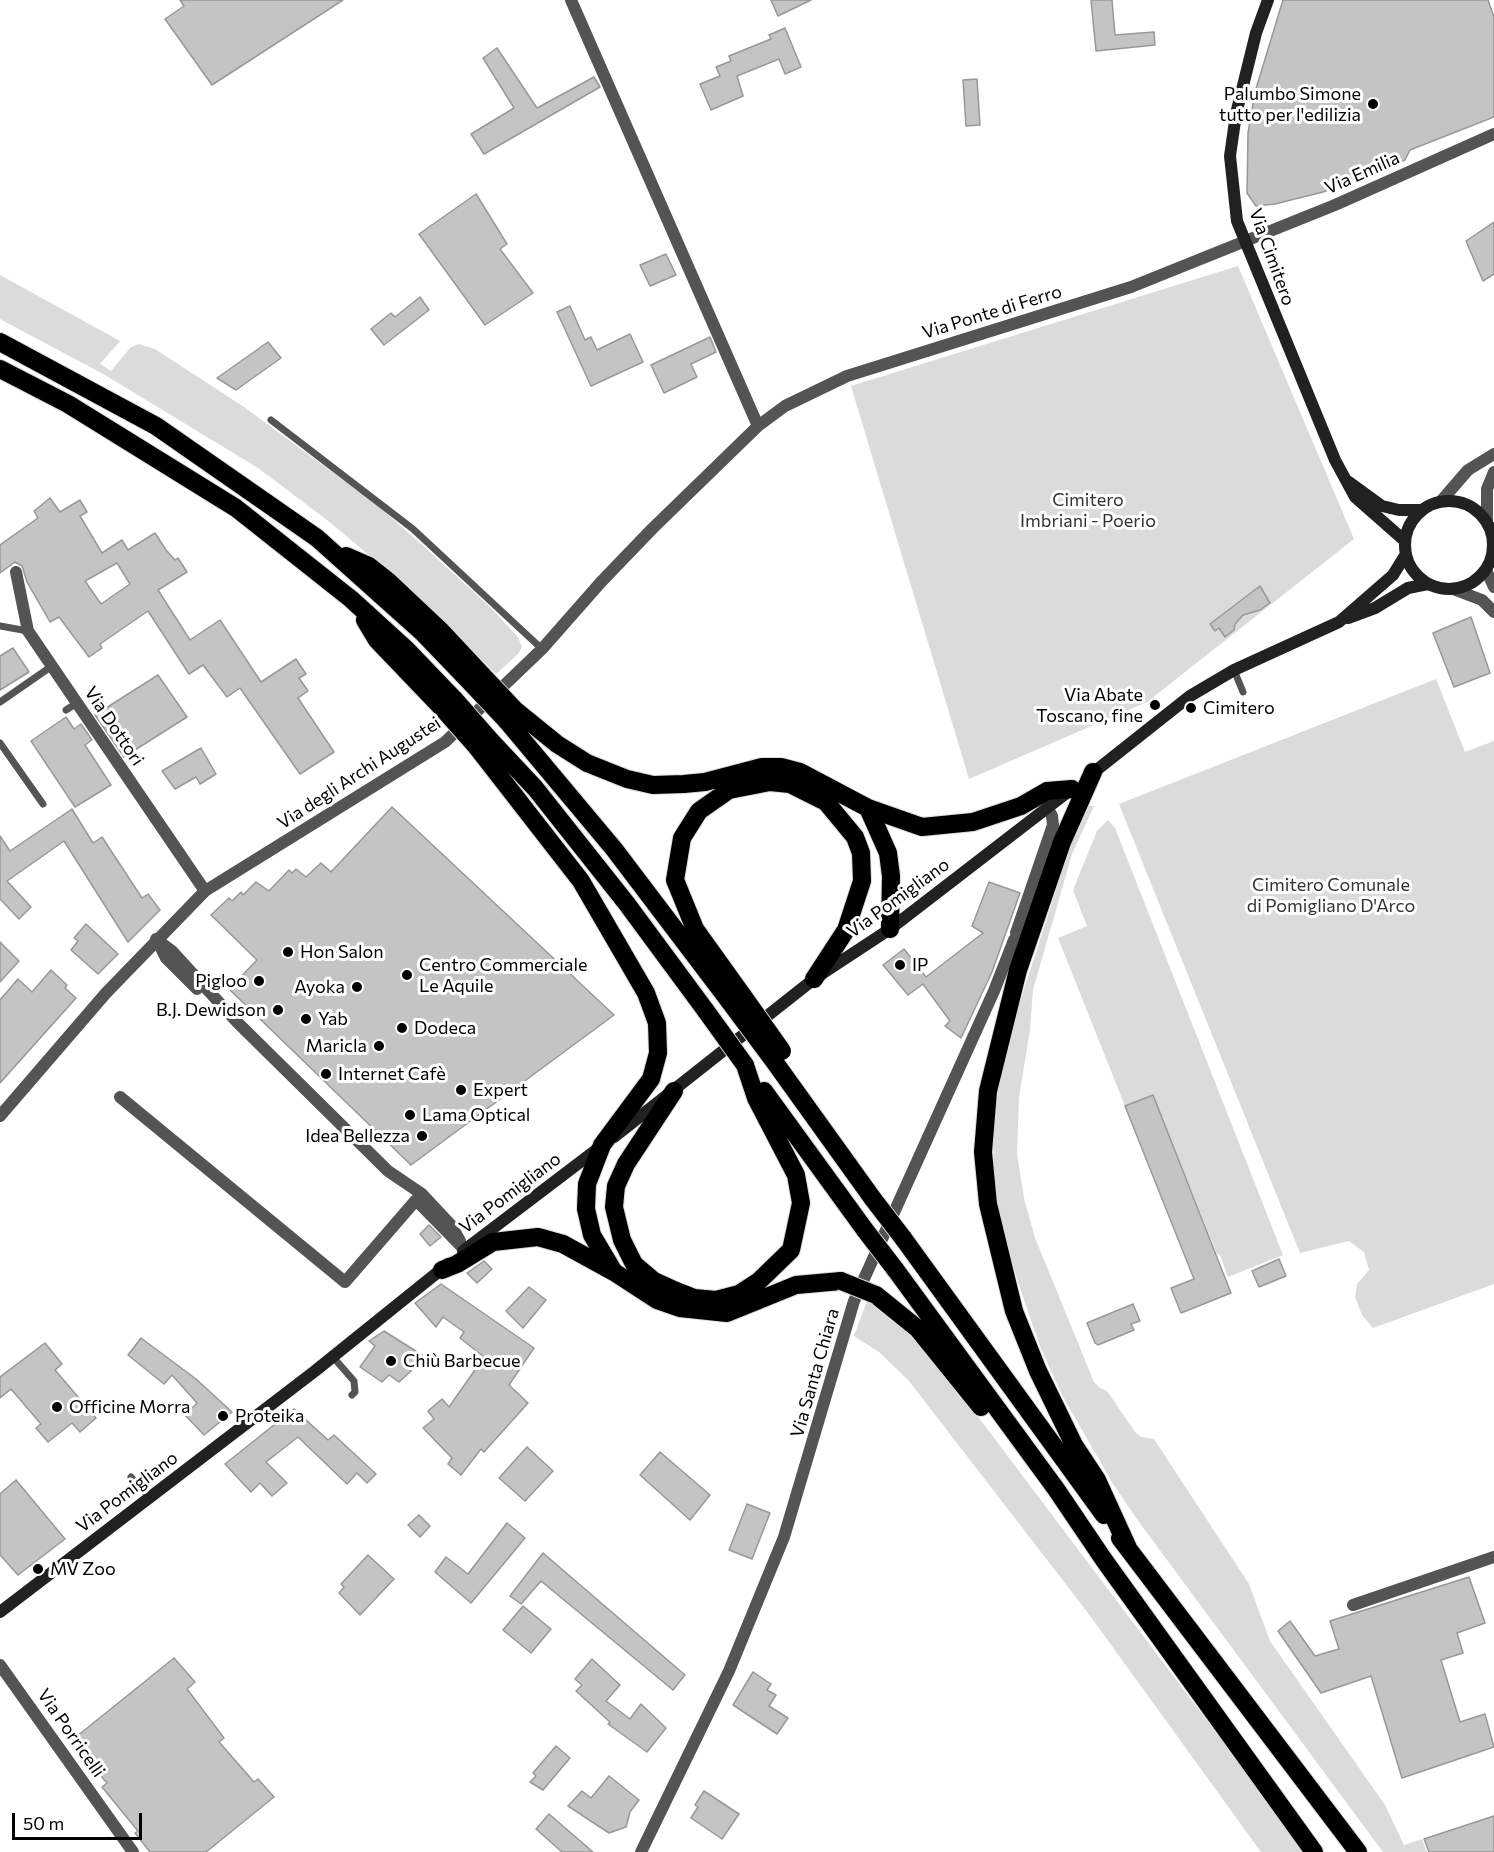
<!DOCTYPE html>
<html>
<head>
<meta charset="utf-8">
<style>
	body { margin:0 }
	#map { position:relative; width:1494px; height:1852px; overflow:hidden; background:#fff; font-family:Commissioner,sans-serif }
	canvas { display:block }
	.scale { position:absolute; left:12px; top:1813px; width:130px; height:27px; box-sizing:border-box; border:3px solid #000; border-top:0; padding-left:8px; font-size:18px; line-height:21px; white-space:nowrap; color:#000; -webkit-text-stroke:4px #fff; paint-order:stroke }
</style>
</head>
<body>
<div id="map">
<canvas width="1494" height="1852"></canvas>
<div class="scale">50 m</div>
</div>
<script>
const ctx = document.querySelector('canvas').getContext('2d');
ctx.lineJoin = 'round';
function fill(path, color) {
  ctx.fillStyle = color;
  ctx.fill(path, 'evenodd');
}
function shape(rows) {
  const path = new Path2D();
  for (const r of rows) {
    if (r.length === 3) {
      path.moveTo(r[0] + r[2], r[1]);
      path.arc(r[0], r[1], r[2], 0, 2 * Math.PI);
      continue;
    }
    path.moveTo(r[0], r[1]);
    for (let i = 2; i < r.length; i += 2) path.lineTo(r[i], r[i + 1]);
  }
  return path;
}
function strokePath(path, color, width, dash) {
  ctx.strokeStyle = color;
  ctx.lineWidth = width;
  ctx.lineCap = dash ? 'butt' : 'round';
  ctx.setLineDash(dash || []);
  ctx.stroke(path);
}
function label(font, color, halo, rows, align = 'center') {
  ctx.font = font + ' Commissioner,sans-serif';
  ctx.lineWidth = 6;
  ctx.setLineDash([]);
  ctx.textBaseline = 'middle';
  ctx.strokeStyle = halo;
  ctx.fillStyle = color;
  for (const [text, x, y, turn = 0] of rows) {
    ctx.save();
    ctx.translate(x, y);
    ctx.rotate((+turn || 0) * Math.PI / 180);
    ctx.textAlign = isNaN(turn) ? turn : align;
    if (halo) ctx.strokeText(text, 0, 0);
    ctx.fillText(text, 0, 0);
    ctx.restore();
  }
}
fill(shape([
	[1238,266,1354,539,1147,702,969,779,851,386],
	[0,275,120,341,100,364,111,371,131,347,139,344,155,349,244,407,377,505,420,543,489,606,518,637,522,647,518,654,496,674,413,592,327,520,258,468,105,375,0,319],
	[1436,679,1465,752,1494,741,1494,1284,1373,1328,1362,1315,1355,1297,1357,1284,1369,1270,1364,1252,1349,1241,1300,1253,1119,804],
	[1089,806,1094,806,1072,854,1033,990,1030,1030,1019,1097,1017,1154,1024,1198,1035,1238,1094,1382,1100,1388,1107,1391,1135,1432,1141,1437,1154,1439,1249,1584,1270,1641,1385,1805,1404,1845,1422,1839,1427,1852,1383,1852,1139,1522,1113,1484,1062,1395,1041,1349,1021,1291,1003,1234,995,1190,993,1145,996,1096,1015,1017,1071,844],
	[1108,820,1115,828,1283,1255,1228,1277,1220,1255,1217,1254,1153,1095,1125,1106,1058,938,1087,926,1073,890,1097,831],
	[867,1301,890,1317,930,1353,1306,1852,1261,1852,1088,1613,909,1381,879,1352,854,1336]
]), '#dbdbdb');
const building = shape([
	[180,0,343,0,212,85,165,19,184,6,180,0],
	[771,0,811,0,778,16,771,0],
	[1091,0,1112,0,1115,35,1154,32,1155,45,1096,51,1091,0],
	[1283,0,1488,0,1494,17,1494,117,1410,150,1405,160,1323,192,1275,204,1256,206,1247,193,1248,133,1255,92,1283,0],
	[785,28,801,67,785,74,779,59,737,76,743,96,711,110,700,84,720,76,716,67,731,61,729,56,771,39,769,35,785,28],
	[497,48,537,108,594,77,600,87,484,154,471,134,514,108,483,58,497,48],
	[977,79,980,125,966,126,963,80,977,79],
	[476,194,507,244,500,249,533,293,485,325,419,234,476,194],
	[1494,222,1494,274,1483,281,1466,241,1494,222],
	[666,254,676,275,650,286,640,265,666,254],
	[420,297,429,310,384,345,371,329,391,313,395,317,420,297],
	[570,306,585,340,591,337,597,350,630,334,643,362,591,386,557,312,570,306],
	[710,337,716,352,691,364,697,377,664,393,651,365,710,337],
	[268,342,281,358,236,390,217,378,268,342],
	[50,498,60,512,80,500,87,512,80,516,102,553,122,540,128,550,155,533,166,550,175,560,178,558,187,572,158,590,190,640,220,620,261,682,296,659,306,674,299,678,308,691,298,698,334,752,300,774,240,688,227,697,203,665,189,674,148,611,100,644,102,648,89,657,59,617,50,622,27,582,22,566,15,562,0,573,0,545,38,518,34,511,50,498],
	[117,563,130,584,101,604,85,581,117,563],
	[1260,586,1270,603,1260,610,1243,615,1235,624,1234,630,1225,637,1219,628,1215,631,1210,624,1260,586],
	[1471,617,1490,673,1454,687,1433,633,1471,617],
	[13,648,29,672,0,690,0,656,13,648],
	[158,675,187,717,124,757,95,715,158,675],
	[66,717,74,729,81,724,92,740,85,745,111,785,75,807,31,741,66,717],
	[201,748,216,774,200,784,196,777,175,789,162,771,201,748],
	[392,807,614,1015,411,1165,229,989,257,960,211,915,229,898,232,901,241,892,243,895,256,882,269,891,289,870,292,873,296,869,306,877,321,863,331,872,392,807],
	[72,809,93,843,102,837,142,898,148,894,160,910,128,942,64,841,7,881,31,907,19,919,0,899,0,836,10,851,72,809],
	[989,882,1020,893,992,972,961,1038,945,1026,950,1021,923,984,908,995,883,965,904,949,926,977,983,933,972,926,989,882],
	[86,924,118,954,98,974,71,950,78,941,74,938,86,924],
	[0,942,19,961,0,982,0,942],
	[51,970,67,985,65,988,76,998,0,1083,0,1000,18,979,32,992,51,970],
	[1153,1095,1231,1293,1181,1313,1171,1288,1194,1279,1125,1106,1153,1095],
	[429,1225,441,1237,430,1246,420,1234,429,1225],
	[1279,1259,1286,1276,1259,1287,1252,1271,1279,1259],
	[484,1261,492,1269,477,1283,467,1273,484,1261],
	[441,1284,534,1348,509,1385,528,1403,484,1452,481,1449,461,1475,448,1464,452,1458,423,1428,434,1419,428,1411,442,1399,449,1407,484,1357,460,1338,464,1332,443,1317,436,1327,415,1303,441,1284],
	[529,1287,546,1300,523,1328,506,1311,529,1287],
	[1133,1304,1140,1321,1131,1324,1134,1330,1098,1345,1095,1343,1087,1323,1133,1304],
	[384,1331,422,1355,410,1372,399,1382,389,1375,382,1382,360,1367,375,1346,369,1341,384,1331],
	[141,1338,196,1379,232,1412,204,1435,185,1415,197,1403,172,1375,164,1384,128,1355,141,1338],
	[45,1343,62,1364,55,1370,96,1418,80,1432,72,1423,48,1442,36,1428,41,1424,11,1389,0,1398,0,1377,45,1343],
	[294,1409,328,1440,334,1435,376,1474,367,1483,357,1473,347,1484,298,1437,266,1462,287,1483,272,1496,260,1483,251,1492,225,1464,294,1409],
	[527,1447,553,1471,525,1501,499,1478,527,1447],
	[660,1452,710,1495,690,1520,640,1475,660,1452],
	[16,1480,65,1539,18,1575,0,1555,0,1494,16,1480],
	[747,1504,770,1513,752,1559,729,1550,747,1504],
	[419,1515,430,1526,420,1537,408,1525,419,1515],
	[507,1523,525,1538,471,1603,435,1572,446,1557,468,1574,507,1523],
	[543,1553,685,1675,673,1690,541,1581,521,1604,510,1596,543,1553],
	[368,1555,394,1579,360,1615,339,1593,344,1587,341,1584,368,1555],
	[1469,1577,1485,1623,1457,1633,1463,1653,1441,1660,1460,1722,1485,1714,1494,1747,1402,1778,1371,1676,1321,1693,1278,1631,1290,1621,1315,1656,1339,1649,1330,1621,1469,1577],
	[523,1606,551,1629,531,1653,503,1630,523,1606],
	[174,1658,195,1682,187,1689,224,1738,219,1742,254,1782,258,1779,274,1797,206,1852,150,1852,135,1833,138,1831,102,1787,107,1783,71,1741,174,1658],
	[592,1659,620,1685,606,1701,630,1719,641,1704,666,1728,647,1752,608,1724,610,1722,576,1691,582,1685,575,1679,592,1659],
	[753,1672,771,1684,767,1690,776,1695,769,1706,788,1718,777,1734,733,1705,753,1672],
	[556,1746,570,1758,543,1790,530,1782,536,1776,533,1773,556,1746],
	[609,1776,639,1800,630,1812,626,1827,609,1833,568,1806,582,1791,591,1798,609,1776],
	[704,1791,739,1814,722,1839,691,1818,698,1807,695,1805,704,1791],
	[549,1814,593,1852,562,1852,536,1829,549,1814],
	[1494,1816,1494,1852,1429,1852,1424,1839,1494,1816]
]);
fill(building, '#c4c4c4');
strokePath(building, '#989898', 1.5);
const highway = shape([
	[0,342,156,426,317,538,422,632,472,684],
	[0,369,68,404,236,508,351,599,407,650,455,700],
	[346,556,369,566,388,581,440,630,482,675],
	[365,620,377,640,444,710],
	[515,710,557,744,587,763,627,779,653,785,684,784,705,782,762,767,781,767,800,772,868,808,922,827,973,822,1021,806,1047,791,1072,789],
	[506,720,614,849,730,1002],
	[490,740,535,788,627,904,706,1011],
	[476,746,581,881,646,993,657,1023,658,1053,651,1079,602,1145,587,1184,586,1209,592,1235,614,1272],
	[1093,772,1062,842,1018,970,988,1091,983,1152,988,1204,1014,1311,1038,1371,1074,1445,1097,1480,1128,1548],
	[868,808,888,853,891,876,890,929],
	[743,996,695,929,675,880,682,838,699,811,729,790,770,782,790,784,826,802,855,837,861,853,862,881,846,930,814,979],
	[771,1057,873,1199],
	[674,1091,626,1164,616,1186,614,1207,622,1240,634,1264,654,1281,676,1291,694,1298,716,1300,739,1294,759,1281,791,1250,801,1203,796,1175,756,1098,745,1065],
	[764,1091,865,1230],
	[903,1238,1104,1515],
	[895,1269,1056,1489,1104,1560,1314,1852],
	[442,1270,457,1264,493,1242,538,1237,563,1244,614,1272,657,1300,680,1308,727,1313,796,1285,841,1281],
	[876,1295,918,1329,981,1407],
	[1120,1538,1358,1852]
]);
strokePath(highway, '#dbdbdb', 20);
strokePath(shape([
	[271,420,413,529,542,649],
	[0,626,28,631],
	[1234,670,1243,692],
	[0,702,52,666],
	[66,710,77,703],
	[0,743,43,804],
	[333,1357,354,1381,355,1392,352,1395],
	[131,1477,149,1497]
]), '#545454', 7);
strokePath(shape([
	[571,0,758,426],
	[1442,500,1468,470,1494,454],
	[1487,520,1487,489,1494,472],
	[1486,570,1494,587],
	[16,572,28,631,205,891],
	[1453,589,1482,600,1494,612],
	[1016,933,1053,825,1052,816,1048,809],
	[156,939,172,951,237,1022,388,1171,422,1194,451,1225,460,1241],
	[157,940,166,958,197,989],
	[120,1097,345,1282,416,1200,465,1250],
	[0,1116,106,993,205,891,445,742,542,649,601,582,652,529,758,426,785,406,847,376,1131,287,1335,205,1494,134],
	[1353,1605,1494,1557],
	[0,1665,133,1852],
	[641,1852,729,1671,784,1537,854,1301,994,991,1014,940,1031,921]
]), '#545454', 12);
strokePath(shape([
	[1268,0,1256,33,1236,114,1230,156,1237,221,1335,460,1355,497,1405,541],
	[1349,482,1382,506,1399,510,1421,510],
	[1449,545,44],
	[1348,618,1375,608,1408,588,1428,584],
	[1089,776,1190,696,1234,670,1339,622,1393,575,1406,554],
	[614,1137,814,979,890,929,1073,788],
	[463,1251,600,1147],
	[0,1612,315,1371,448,1264]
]), '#212121', 12);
strokePath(highway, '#000', 18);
const highwayBridge = shape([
	[482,675,515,710],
	[472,684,506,720],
	[455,700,490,740],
	[444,710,476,746],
	[743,996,782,1051],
	[730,1002,771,1057],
	[706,1011,745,1065],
	[873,1199,903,1238],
	[865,1230,895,1269],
	[841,1281,876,1295]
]);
strokePath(highwayBridge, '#dbdbdb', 20, []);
strokePath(highwayBridge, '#000', 18);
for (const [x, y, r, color] of [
	[1373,104,6,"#000"],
	[1155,705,6,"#000"],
	[1191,708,6,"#000"],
	[288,952,6,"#000"],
	[900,965,6,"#000"],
	[407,975,6,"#000"],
	[259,981,6,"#000"],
	[357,987,6,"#000"],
	[278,1010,6,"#000"],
	[306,1019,6,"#000"],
	[402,1028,6,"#000"],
	[379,1046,6,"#000"],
	[326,1074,6,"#000"],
	[461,1090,6,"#000"],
	[410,1115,6,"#000"],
	[422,1136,6,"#000"],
	[391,1361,6,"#000"],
	[57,1407,6,"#000"],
	[223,1416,6,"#000"],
	[38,1569,6,"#000"]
]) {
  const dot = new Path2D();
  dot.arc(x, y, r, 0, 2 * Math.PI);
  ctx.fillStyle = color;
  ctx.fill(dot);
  strokePath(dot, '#fff', 2);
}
label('18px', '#000', '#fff', [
	["Palumbo Simone",1361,94,"right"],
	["tutto per l'edilizia",1361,115,"right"],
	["Via Abate",1143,695,"right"],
	["Toscano, fine",1143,716,"right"],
	["Cimitero",1203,708],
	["Hon Salon",300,952],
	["Centro Commerciale",419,965],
	["Le Aquile",419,986],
	["IP",912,965],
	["Pigloo",247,981,"right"],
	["Ayoka",345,987,"right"],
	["B.J. Dewidson",266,1010,"right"],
	["Yab",318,1019],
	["Dodeca",414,1028],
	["Maricla",367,1046,"right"],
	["Internet Cafè",338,1074],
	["Expert",473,1090],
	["Lama Optical",422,1115],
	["Idea Bellezza",410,1136,"right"],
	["Chiù Barbecue",403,1361],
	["Officine Morra",69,1407],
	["Proteika",235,1416],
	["MV Zoo",50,1569]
], 'left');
label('18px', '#000', '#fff', [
	["Via Emilia",1362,173,-24],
	["Via Cimitero",1272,257,70],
	["Via Ponte di Ferro",992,312,-17],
	["Via Dottori",114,726,56],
	["Via degli Archi Augustei",359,773,-33],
	["Via Pomigliano",898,898,-36],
	["Via Pomigliano",510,1193,-37],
	["Via Santa Chiara",815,1373,-74],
	["Via Pomigliano",127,1492,-37],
	["Via Porricelli",71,1733,55]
]);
label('18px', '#323232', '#fff', [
	["Cimitero",1088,500],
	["Imbriani - Poerio",1088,521],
	["Cimitero Comunale",1331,885],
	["di Pomigliano D'Arco",1331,906]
]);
</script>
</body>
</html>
